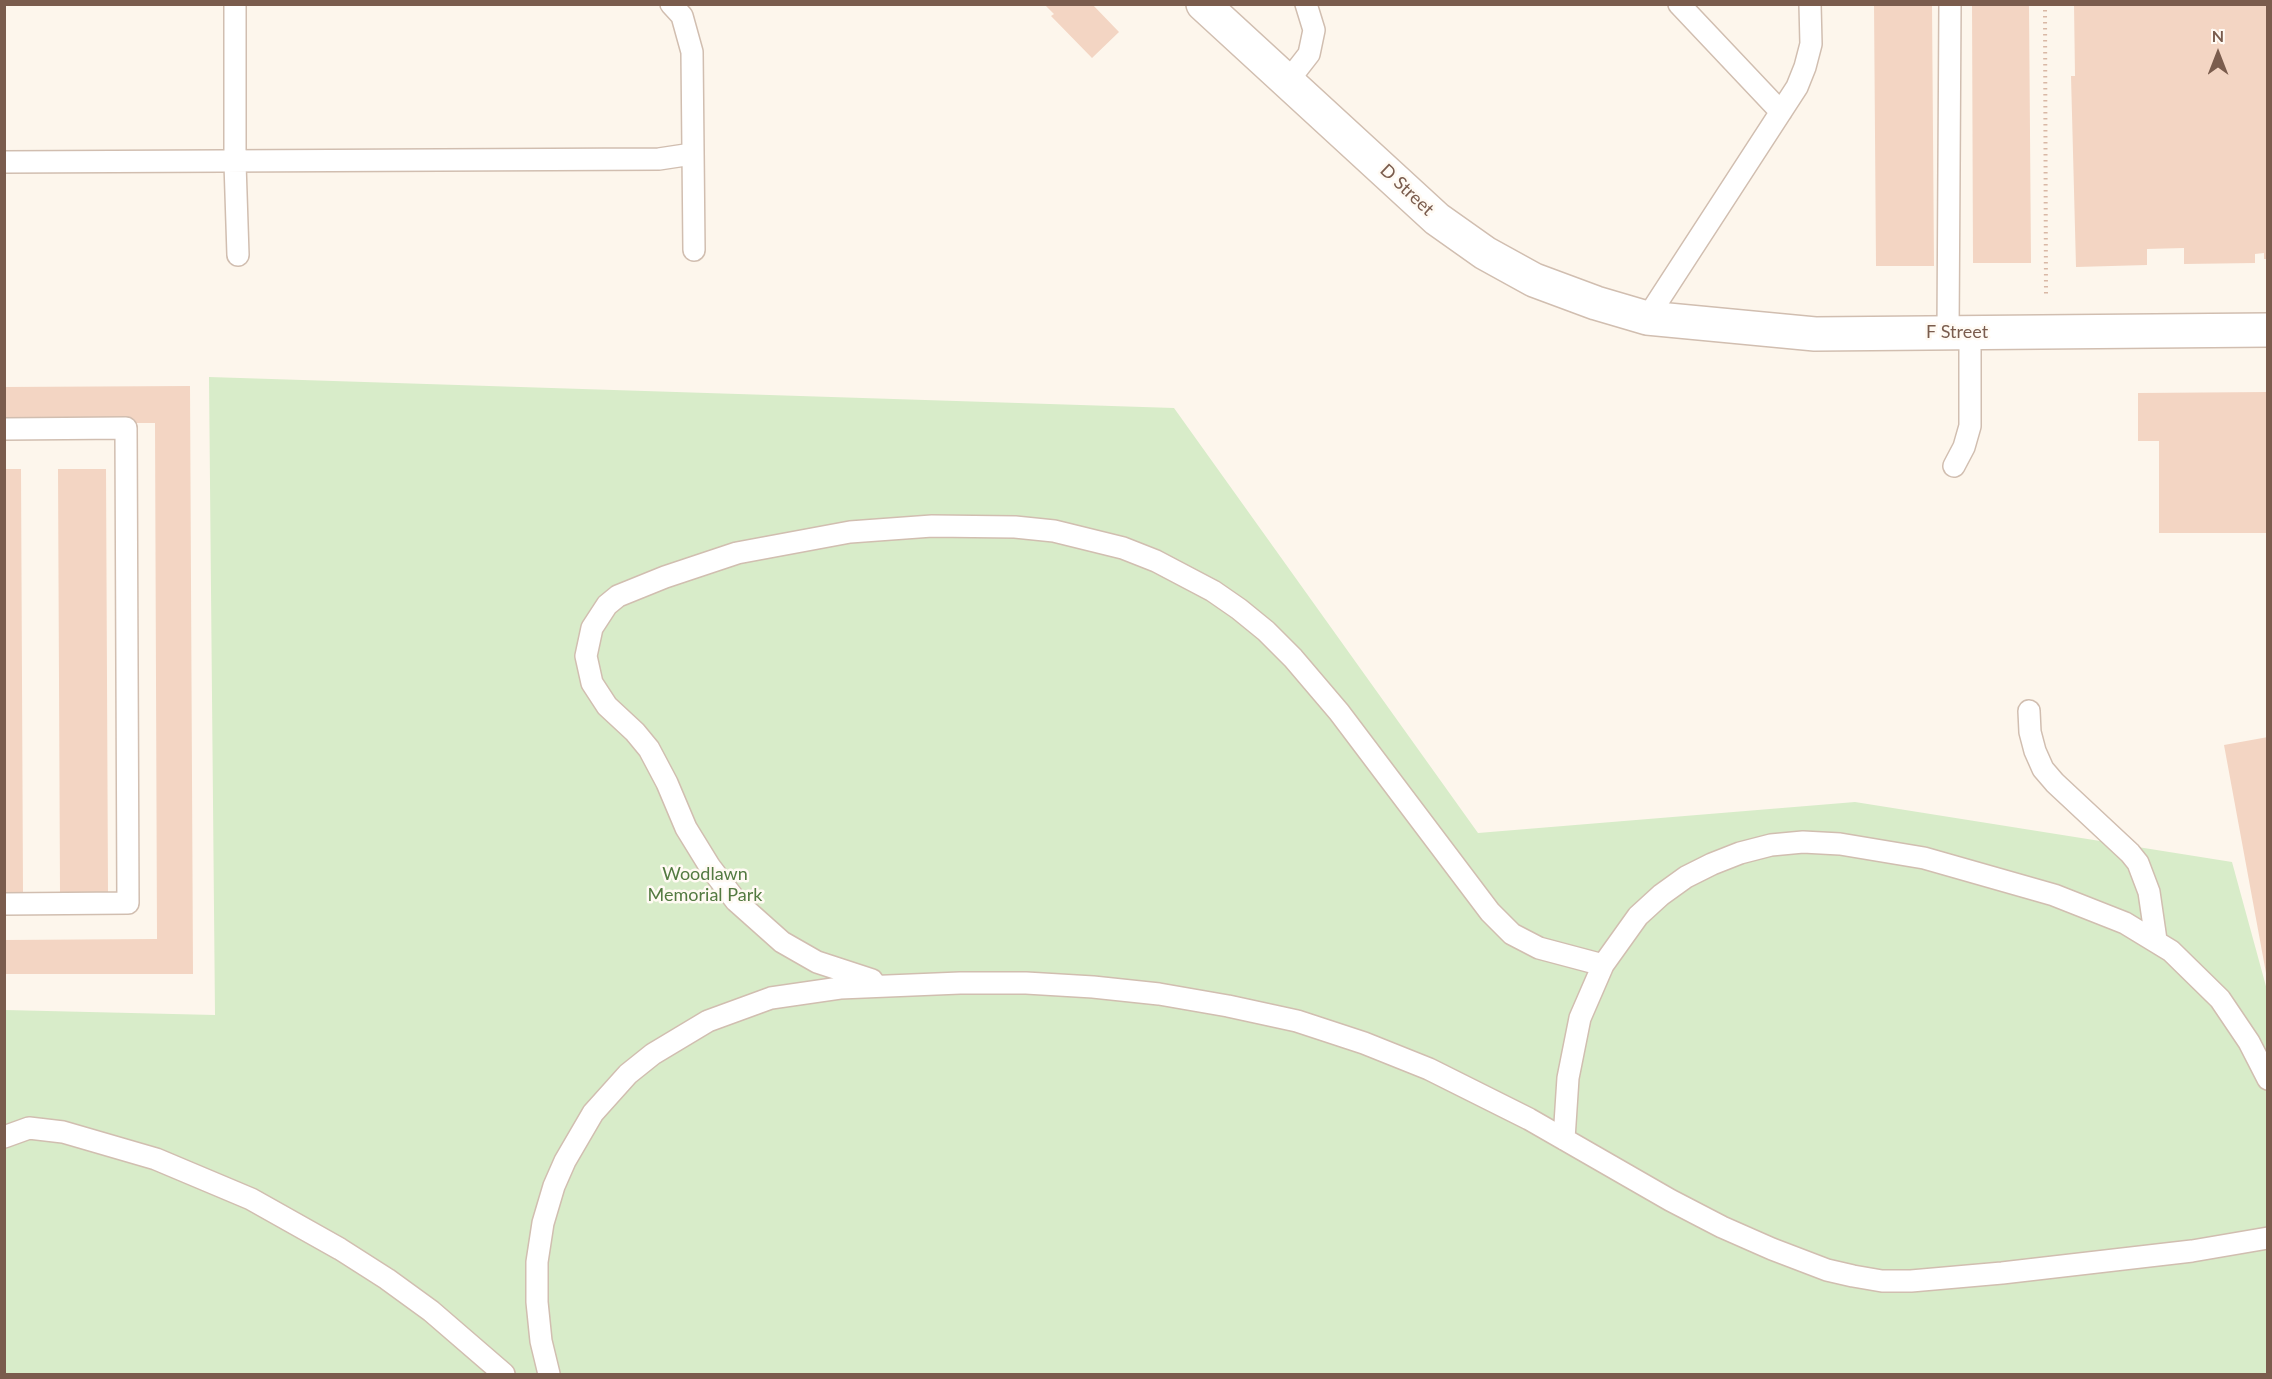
<!DOCTYPE html>
<html>
<head>
<meta charset="utf-8">
<style>
	body { margin:0 }
	#map { position:relative; width:2272px; height:1379px; overflow:hidden; background:#fdf6ec; font-family:Lato,sans-serif }
	canvas { display:block }
	.frame { position:absolute; inset:0; border:6px solid #7a5c4d; pointer-events:none }
	.north { position:absolute; left:2188px; top:24px; width:60px; height:60px; -webkit-text-stroke:4px #fffaf3; paint-order:stroke; rotate:0deg; font-size:16px; font-weight:700; line-height:24px; text-align:center; color:#7a5c4d }
	.north::after { content:''; display:block; margin:auto; width:21px; height:27px; background:#7a5c4d; clip-path:polygon(50% 0,100% 100%,50% 72%,0 100%) }
</style>
</head>
<body>
<div id="map">
<canvas width="2272" height="1379"></canvas>
<div class="frame"></div>
<div class="north">N</div>
</div>
<script>
const ctx = document.querySelector('canvas').getContext('2d');
ctx.lineJoin = 'round';
function fill(path, color) {
  ctx.fillStyle = color;
  ctx.fill(path, 'evenodd');
}
function shape(rows) {
  const path = new Path2D();
  for (const r of rows) {
    path.moveTo(r[0], r[1]);
    for (let i = 2; i < r.length; i += 2) path.lineTo(r[i], r[i + 1]);
  }
  return path;
}
function strokePath(path, color, width, dash) {
  ctx.strokeStyle = color;
  ctx.lineWidth = width;
  ctx.lineCap = dash ? 'butt' : 'round';
  ctx.setLineDash(dash || []);
  ctx.stroke(path);
}
function label(font, color, halo, rows, align = 'center') {
  ctx.font = font + ' Lato,sans-serif';
  ctx.lineWidth = 5;
  ctx.setLineDash([]);
  ctx.textBaseline = 'middle';
  ctx.strokeStyle = halo;
  ctx.fillStyle = color;
  for (const [text, x, y, turn = 0] of rows) {
    ctx.save();
    ctx.translate(x, y);
    ctx.rotate((+turn || 0) * Math.PI / 180);
    ctx.textAlign = isNaN(turn) ? turn : align;
    if (halo) ctx.strokeText(text, 0, 0);
    ctx.fillText(text, 0, 0);
    ctx.restore();
  }
}
fill(shape([
	[209,377,1174,408,1478,833,1855,802,2232,862,2267,990,2267,1374,5,1374,5,1010,215,1015]
]), '#d8ecc9');
fill(shape([
	[1044,4,1092,4,1119,32,1092,58,1051,16,1054,14],
	[1874,4,1932,4,1934,266,1876,266],
	[1972,4,2029,4,2031,263,1973,263],
	[2074,4,2268,4,2268,259,2264,259,2264,253,2255,254,2255,263,2184,264,2184,248,2147,249,2147,265,2076,267,2071,76,2075,76],
	[190,386,193,974,4,974,4,940,157,939,155,423,4,423,4,387],
	[2268,392,2268,533,2159,533,2159,441,2138,441,2138,393],
	[4,469,21,469,23,893,4,893],
	[58,469,106,469,108,893,60,893],
	[2268,737,2268,973,2266,973,2224,745]
]), '#f3d5c3');
const lane = shape([
	[235,4,235,163,238,255],
	[671,4,682,16,692,52,694,250],
	[1679,4,1781,112],
	[1288,81,1309,54,1314,30,1306,4],
	[4,162,659,159,692,154],
	[1647,318,1797,87,1805,67,1811,44,1810,4],
	[1948,332,1950,4],
	[4,429,126,428,128,903,4,904],
	[1954,466,1964,447,1970,426,1970,332],
	[2029,711,2030,732,2035,751,2043,769,2055,783,2130,853,2138,863,2149,892,2156,940],
	[872,980,817,962,782,942,736,901,710,867,686,828,667,783,649,749,635,732,607,706,592,683,586,656,592,628,607,605,618,596,665,577,737,553,850,532,932,526,1015,527,1054,531,1123,548,1156,561,1213,591,1239,609,1266,631,1293,658,1339,712,1490,912,1512,934,1539,948,1603,965],
	[4,1137,29,1128,63,1132,156,1159,251,1199,340,1249,387,1279,431,1311,504,1374],
	[1564,1139,1568,1078,1580,1018,1603,965,1638,916,1661,895,1686,877,1712,864,1740,853,1771,845,1803,842,1840,844,1924,858,2054,895,2125,923,2171,951,2220,999,2249,1042,2268,1079],
	[549,1374,541,1341,537,1302,537,1262,543,1223,554,1186,565,1161,593,1113,628,1074,653,1054,708,1021,771,998,840,988,960,983,1026,983,1093,987,1159,994,1228,1006,1297,1021,1364,1043,1429,1069,1529,1119,1670,1200,1722,1227,1772,1249,1827,1270,1853,1276,1882,1281,1911,1281,2002,1273,2192,1251,2268,1238]
]);
const street = shape([
	[1203,4,1437,219,1485,253,1534,280,1596,303,1647,318,1815,334,2268,330]
]);
strokePath(lane, '#d1beb0', 24);
strokePath(street, '#d1beb0', 36);
strokePath(shape([
	[2045,4,2046,298]
]), '#d9b8a5', 4, [1.5, 4.5]);
strokePath(lane, '#fff', 21);
strokePath(street, '#fff', 33);
label('18px', '#7a5c4d', '#fffaf3', [
	["D Street",1407,190,43],
	["F Street",1957,332]
]);
label('18px', '#537a41', '#fffaf3', [
	["Woodlawn",705,874],
	["Memorial Park",705,895]
]);
</script>
</body>
</html>
